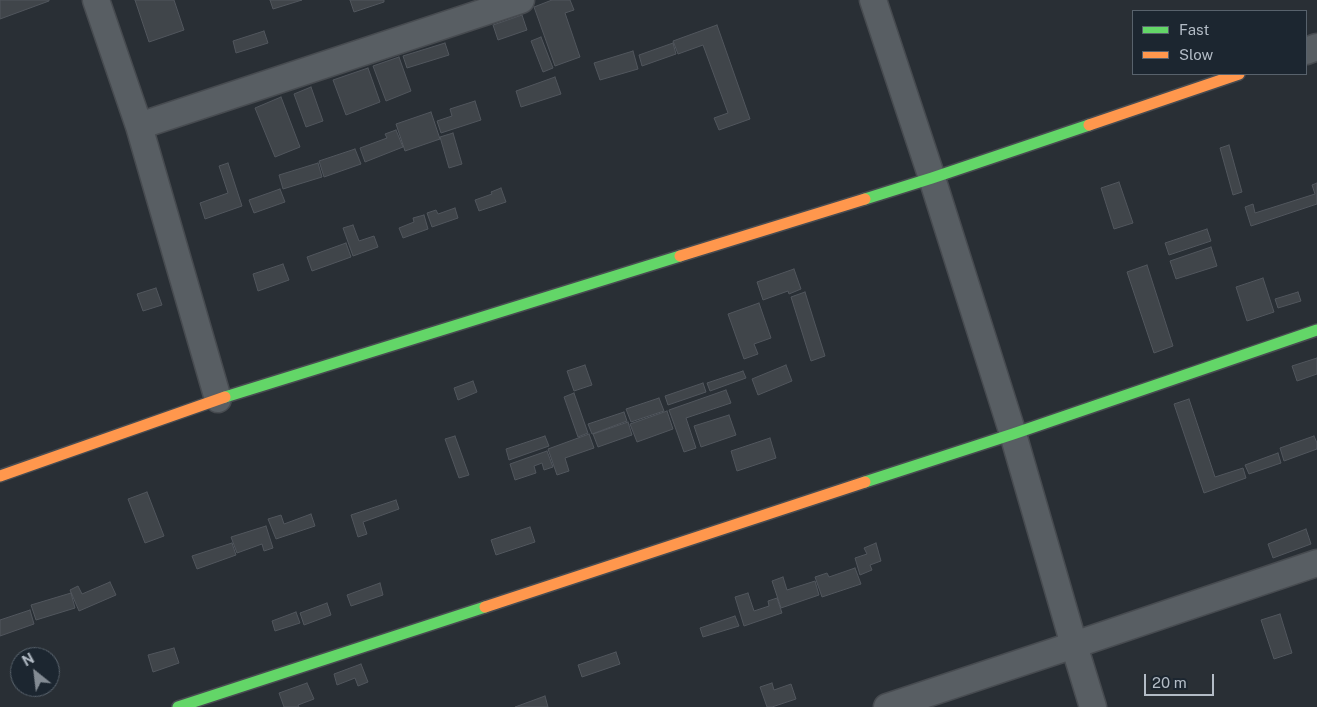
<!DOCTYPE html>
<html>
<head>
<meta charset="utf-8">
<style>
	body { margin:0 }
	#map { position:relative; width:1317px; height:707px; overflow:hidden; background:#292f35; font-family:"Public Sans",sans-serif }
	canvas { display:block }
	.legend { position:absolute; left:1132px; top:10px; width:175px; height:65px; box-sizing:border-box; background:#1c2630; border:1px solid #58626c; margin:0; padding:6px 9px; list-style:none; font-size:15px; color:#b3bcc6 }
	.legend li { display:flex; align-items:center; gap:10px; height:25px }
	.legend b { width:25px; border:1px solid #58626c }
	.north { position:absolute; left:10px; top:647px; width:50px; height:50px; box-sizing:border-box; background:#1c2630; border:1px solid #58626c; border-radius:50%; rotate:331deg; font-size:14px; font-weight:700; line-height:20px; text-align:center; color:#b3bcc6 }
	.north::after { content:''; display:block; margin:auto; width:18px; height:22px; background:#838b93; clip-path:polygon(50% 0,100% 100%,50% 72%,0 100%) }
	.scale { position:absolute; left:1144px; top:674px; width:70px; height:22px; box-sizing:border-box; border:2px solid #b3bcc6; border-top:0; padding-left:6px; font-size:15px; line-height:18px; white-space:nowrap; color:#b3bcc6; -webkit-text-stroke:4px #1c2630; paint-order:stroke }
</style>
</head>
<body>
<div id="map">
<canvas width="1317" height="707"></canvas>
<ul class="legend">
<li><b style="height:6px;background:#63d668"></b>Fast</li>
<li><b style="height:6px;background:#ff974d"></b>Slow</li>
</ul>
<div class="north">N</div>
<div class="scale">20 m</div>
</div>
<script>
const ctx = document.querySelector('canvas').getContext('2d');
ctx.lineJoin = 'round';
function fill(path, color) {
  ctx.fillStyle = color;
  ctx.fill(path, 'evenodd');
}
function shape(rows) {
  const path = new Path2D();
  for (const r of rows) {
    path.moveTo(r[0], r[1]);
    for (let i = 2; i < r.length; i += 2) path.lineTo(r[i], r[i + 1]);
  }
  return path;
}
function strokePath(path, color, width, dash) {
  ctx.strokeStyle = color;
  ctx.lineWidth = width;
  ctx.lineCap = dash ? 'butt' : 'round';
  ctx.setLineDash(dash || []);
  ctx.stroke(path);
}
const building = shape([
	[0,0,49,0,49,1,0,19,0,0],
	[135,0,174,0,184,30,149,42,135,0],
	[270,0,302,0,273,9,270,0],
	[350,0,384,0,384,2,354,12,350,0],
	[552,0,570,0,574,10,565,13,580,57,555,66,534,7,552,0],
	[522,15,527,30,498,40,493,25,522,15],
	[717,25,750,119,719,130,714,118,728,113,703,45,678,54,673,41,717,25],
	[264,31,268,43,236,53,233,41,264,31],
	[541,37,553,68,543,72,531,41,541,37],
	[445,43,449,55,407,68,403,56,445,43],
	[673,43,676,54,642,66,639,55,673,43],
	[633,51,638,69,600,80,594,63,633,51],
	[399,57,411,91,386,101,373,66,399,57],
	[368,68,380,102,346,115,333,80,368,68],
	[555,77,561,94,521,107,516,91,555,77],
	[311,87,323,121,306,127,294,94,311,87],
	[281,97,300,147,275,157,255,108,281,97],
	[475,101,481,120,441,133,437,121,452,116,450,109,475,101],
	[431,112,440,139,405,151,396,124,431,112],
	[396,130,403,147,365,162,360,148,387,138,385,134,396,130],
	[453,133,462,164,449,168,440,137,453,133],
	[1229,145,1242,192,1233,195,1220,148,1229,145],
	[355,149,361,164,324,177,319,161,355,149],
	[228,163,242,206,205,219,200,203,228,193,219,166,228,163],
	[318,163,322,177,283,189,279,175,318,163],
	[1119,182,1133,223,1114,229,1101,188,1119,182],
	[1317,183,1317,204,1251,226,1245,207,1253,204,1255,213,1315,194,1312,185,1317,183],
	[501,188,506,202,479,211,475,200,492,194,491,192,501,188],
	[280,189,285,202,254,213,249,200,280,189],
	[455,208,458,218,432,227,427,213,436,210,438,214,455,208],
	[424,215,428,229,403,238,399,228,414,222,413,218,424,215],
	[353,225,359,241,374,236,378,247,353,256,343,228,353,225],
	[1207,229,1211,241,1169,255,1165,243,1207,229],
	[346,243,351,257,312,271,307,257,346,243],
	[1211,247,1217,266,1176,279,1170,261,1211,247],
	[283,264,289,280,258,291,253,274,283,264],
	[1147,265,1173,346,1154,353,1127,272,1147,265],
	[794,269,801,289,789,294,788,291,763,300,757,282,794,269],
	[1263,278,1274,312,1247,321,1236,287,1263,278],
	[156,288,162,305,143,311,137,294,156,288],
	[805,292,825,356,811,361,791,297,805,292],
	[1298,292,1301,301,1278,308,1275,299,1298,292],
	[759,303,771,338,754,344,758,354,744,359,728,314,759,303],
	[1317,358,1317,374,1297,381,1292,366,1317,358],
	[585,365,592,385,574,391,567,371,585,365],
	[786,365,792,381,758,395,752,379,786,365],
	[743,371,746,378,710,391,707,383,743,371],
	[473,381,477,392,458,400,454,388,473,381],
	[703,383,706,392,668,405,665,396,703,383],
	[726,390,731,403,686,418,696,448,684,452,669,410,726,390],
	[574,393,588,433,578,437,564,397,574,393],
	[659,398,664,411,631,422,626,409,659,398],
	[1189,399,1215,477,1243,468,1246,478,1204,493,1174,404,1189,399],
	[667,411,673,429,637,442,630,424,667,411],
	[624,412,627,421,592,434,588,424,624,412],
	[729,415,736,435,701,447,694,426,729,415],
	[628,422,632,435,598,447,593,434,628,422],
	[589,434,594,448,565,458,569,471,557,475,548,449,589,434],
	[455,436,469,475,459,478,445,439,455,436],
	[545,436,549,446,509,460,506,449,545,436],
	[1314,436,1317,443,1317,449,1284,461,1280,448,1314,436],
	[770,438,776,458,737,471,731,451,770,438],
	[547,451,553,467,544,470,542,463,534,466,536,473,515,480,510,464,547,451],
	[1278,453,1281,463,1249,474,1245,465,1278,453],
	[147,492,164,536,145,543,128,499,147,492],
	[396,500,399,509,363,522,367,534,358,537,351,515,396,500],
	[311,514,315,526,276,539,268,519,281,515,284,524,311,514],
	[266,526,273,548,264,551,262,544,237,553,231,537,266,526],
	[530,527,535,542,496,555,491,540,530,527],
	[1306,529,1311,544,1273,558,1268,544,1306,529],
	[232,543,236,555,197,569,192,556,232,543],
	[876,543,881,561,870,565,872,570,860,575,855,558,867,554,864,548,876,543],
	[855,568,861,584,822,597,815,577,827,573,829,577,855,568],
	[783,577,787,590,815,581,819,595,781,608,772,581,783,577],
	[110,582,116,595,79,611,70,590,78,586,82,594,110,582],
	[380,583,383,595,351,606,347,595,380,583],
	[71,593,75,608,36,620,31,605,71,593],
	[748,593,754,611,769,606,768,601,777,598,782,613,744,626,735,597,748,593],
	[327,603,331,615,304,625,300,613,327,603],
	[30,610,34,624,0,636,0,620,30,610],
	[296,612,300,623,275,631,272,621,296,612],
	[1280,614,1292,653,1274,659,1261,620,1280,614],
	[735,616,739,626,703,637,700,628,735,616],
	[174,648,179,663,153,672,148,655,174,648],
	[616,652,620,664,582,677,578,665,616,652],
	[361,664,368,682,358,686,355,678,337,685,334,674,361,664],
	[307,683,314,699,298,705,299,707,284,707,279,693,307,683],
	[772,683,774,690,791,684,796,699,772,707,767,707,760,687,772,683],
	[545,696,548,707,515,707,545,696]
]);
fill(building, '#40454a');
strokePath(building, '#51565d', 1);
const street = shape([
	[96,0,139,126,218,399],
	[873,0,932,178,1013,434,1074,645,1093,707],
	[1306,51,1317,47],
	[139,126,521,0],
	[887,707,1074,645,1317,563]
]);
const fast = shape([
	[865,199,932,178,1089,125],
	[225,397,680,256],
	[865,482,1013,434,1317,330],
	[178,707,485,607]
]);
const slow = shape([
	[1089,125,1239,74],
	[680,256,865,199],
	[0,476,225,397],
	[485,607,865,482]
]);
strokePath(street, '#474b50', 29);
strokePath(fast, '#474b50', 14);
strokePath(slow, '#474b50', 14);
strokePath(street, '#585e63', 26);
strokePath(fast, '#63d668', 11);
strokePath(slow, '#ff974d', 11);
</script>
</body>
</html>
